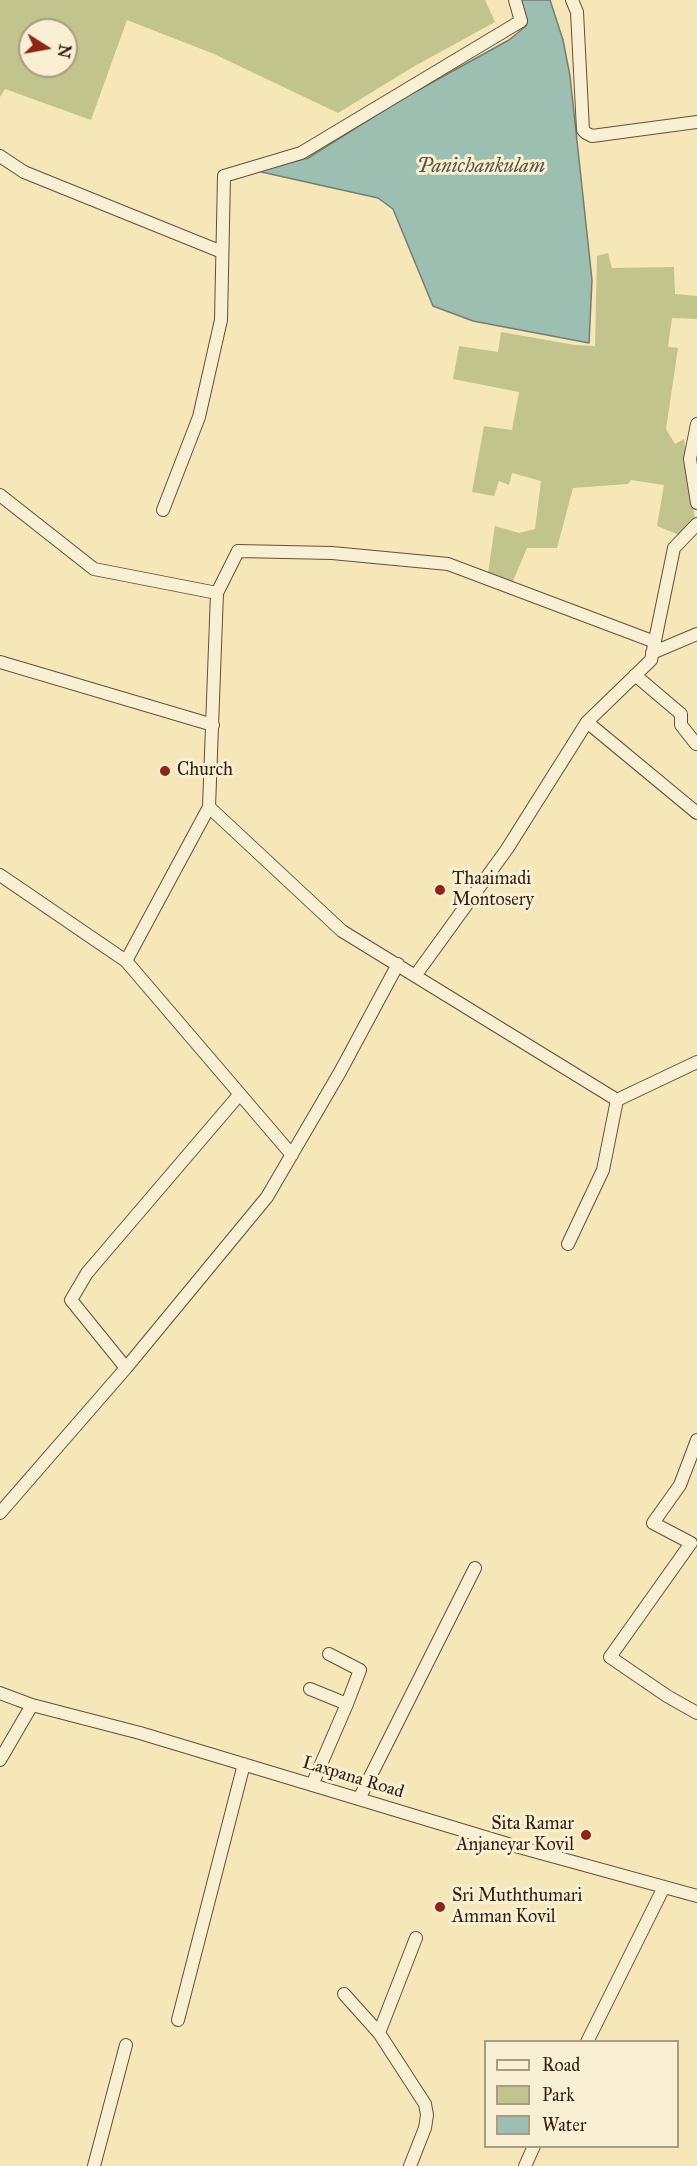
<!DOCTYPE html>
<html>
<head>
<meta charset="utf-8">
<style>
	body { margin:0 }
	#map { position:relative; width:697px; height:2166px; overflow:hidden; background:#f6e7b9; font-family:"IM FELL Great Primer",serif }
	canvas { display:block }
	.legend { position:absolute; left:484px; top:2040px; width:195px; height:108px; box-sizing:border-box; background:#f9efd2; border:2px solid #aa9b84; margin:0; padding:8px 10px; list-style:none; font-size:18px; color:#341c0e }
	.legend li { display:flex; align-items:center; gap:12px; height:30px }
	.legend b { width:30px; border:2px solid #aa9b84 }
	.north { position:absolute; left:18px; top:18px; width:60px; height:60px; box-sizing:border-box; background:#f9efd2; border:2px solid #aa9b84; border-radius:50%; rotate:101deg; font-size:16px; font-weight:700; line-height:24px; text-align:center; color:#341c0e }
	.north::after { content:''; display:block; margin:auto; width:21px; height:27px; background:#8f2418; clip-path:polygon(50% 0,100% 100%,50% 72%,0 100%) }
</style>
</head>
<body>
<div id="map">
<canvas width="697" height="2166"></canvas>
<ul class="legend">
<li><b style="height:8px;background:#f9efd2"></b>Road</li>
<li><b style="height:16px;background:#c1c48c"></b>Park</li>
<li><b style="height:16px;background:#9dbfb1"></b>Water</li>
</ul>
<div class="north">N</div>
</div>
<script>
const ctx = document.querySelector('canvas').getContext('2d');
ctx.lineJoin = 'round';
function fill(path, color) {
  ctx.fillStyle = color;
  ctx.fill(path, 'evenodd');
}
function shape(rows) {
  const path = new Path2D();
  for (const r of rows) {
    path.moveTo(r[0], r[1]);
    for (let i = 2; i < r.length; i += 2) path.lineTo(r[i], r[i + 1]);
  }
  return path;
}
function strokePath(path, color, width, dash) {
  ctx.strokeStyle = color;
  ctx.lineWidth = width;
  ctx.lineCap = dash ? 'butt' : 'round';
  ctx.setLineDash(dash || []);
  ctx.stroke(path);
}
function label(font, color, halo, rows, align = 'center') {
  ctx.font = font + ' "IM FELL Great Primer",serif';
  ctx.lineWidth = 6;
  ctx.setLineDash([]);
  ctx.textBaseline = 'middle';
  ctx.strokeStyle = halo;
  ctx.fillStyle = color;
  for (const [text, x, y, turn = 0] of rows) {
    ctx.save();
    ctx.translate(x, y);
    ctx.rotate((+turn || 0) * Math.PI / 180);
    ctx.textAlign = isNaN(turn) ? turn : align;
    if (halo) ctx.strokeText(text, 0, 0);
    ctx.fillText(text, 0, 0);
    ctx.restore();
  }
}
fill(shape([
	[0,0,485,0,495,22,413,67,338,113,214,54,127,20,91,120,5,89,0,97],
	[30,30,66,30,66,66,30,66],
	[608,253,612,268,674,267,675,294,697,296,697,319,672,318,668,347,678,348,666,429,675,444,684,439,695,520,679,535,657,526,664,485,631,480,628,484,573,488,557,548,527,548,513,581,488,573,495,526,519,533,535,529,541,481,512,473,509,485,499,481,494,496,472,492,484,426,512,430,519,392,453,379,459,346,498,352,501,332,575,345,595,346,597,256]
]), '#c1c48c');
const water = shape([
	[520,0,550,0,563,40,570,76,592,280,589,343,473,321,433,306,393,209,378,198,257,171,308,158,402,99,509,40,526,26,520,0]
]);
fill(water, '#9dbfb1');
strokePath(water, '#737e70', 1.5);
const minor = shape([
	[572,0,577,12,583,130,586,133,592,136,697,122],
	[0,156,24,172,222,252],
	[697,424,690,459,697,503],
	[0,495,94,569,217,593,209,807,126,961,0,875],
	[163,510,199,417,221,320,224,176,301,153,521,21,515,0],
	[217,593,238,551,332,553,448,564,655,642],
	[652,653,697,634],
	[0,662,213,725],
	[635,675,681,714,681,725,696,744],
	[587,722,697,813],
	[209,807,342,931,617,1100,697,1062],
	[126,961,292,1155],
	[415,976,507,849,587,722,651,660,674,548,697,524],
	[568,1244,603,1170,617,1100],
	[126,1368,71,1300,87,1273,239,1095],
	[697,1440,680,1485,653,1523,691,1543,610,1657,667,1696,697,1713],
	[0,1513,126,1368,267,1197,340,1072,398,964],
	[329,1654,360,1670,347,1704],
	[310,1689,347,1704,312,1785],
	[0,1693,32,1705,140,1733,508,1844,697,1896],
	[0,1760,32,1705],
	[359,1799,475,1568],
	[344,1994,379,2033,425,2104,427,2115,425,2128,410,2166],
	[178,2020,244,1764],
	[379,2033,416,1938],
	[587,2042,664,1887],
	[94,2166,126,2045],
	[525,2166,534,2146]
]);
strokePath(minor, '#644f39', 14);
strokePath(minor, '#f9efd2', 12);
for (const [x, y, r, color] of [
	[165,771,6,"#8f2418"],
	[440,890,6,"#8f2418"],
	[586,1835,6,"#8f2418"],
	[440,1907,6,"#8f2418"]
]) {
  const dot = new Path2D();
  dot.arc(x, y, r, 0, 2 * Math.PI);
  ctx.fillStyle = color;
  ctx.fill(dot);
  strokePath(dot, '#f9efd2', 2);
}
label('18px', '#341c0e', '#f9efd2', [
	["Church",177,771],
	["Thaaimadi",452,880],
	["Montosery",452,901],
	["Sita Ramar",574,1825,"right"],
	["Anjaneyar Kovil",574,1846,"right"],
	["Sri Muththumari",452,1897],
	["Amman Kovil",452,1918]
], 'left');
label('18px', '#341c0e', '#f9efd2', [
	["Laxpana Road",353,1778,17]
]);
label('italic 20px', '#595547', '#f9efd2', [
	["Panichankulam",481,167]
]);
</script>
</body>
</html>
